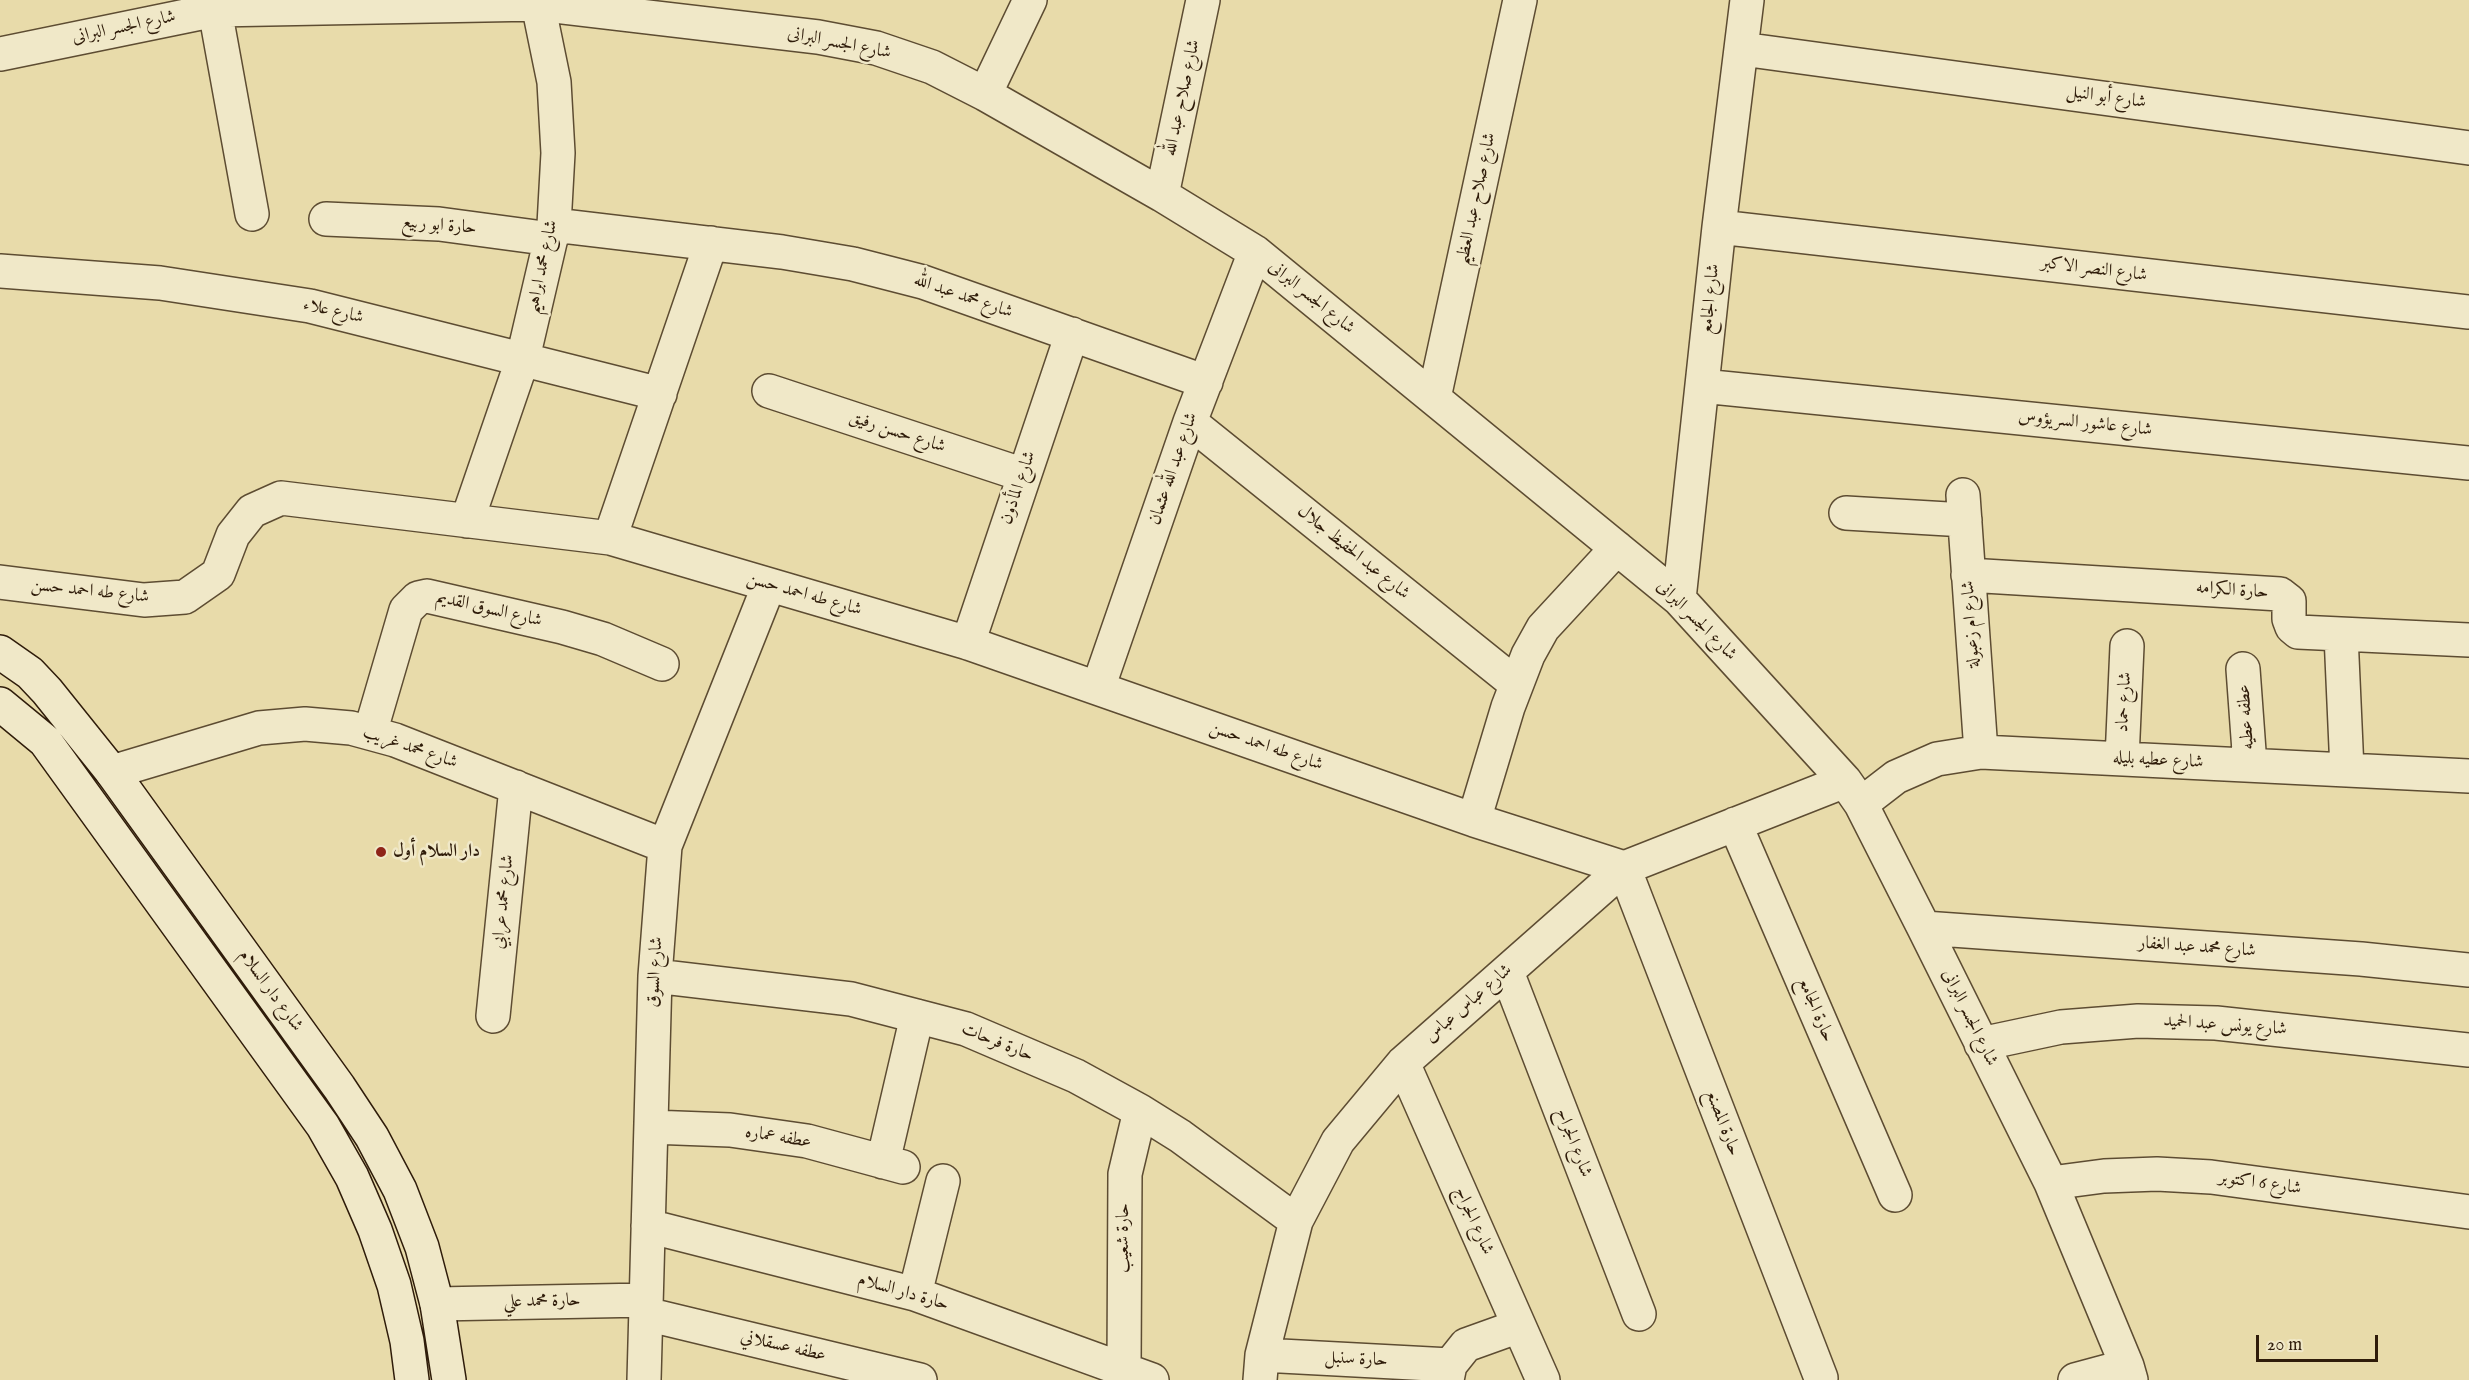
<!DOCTYPE html>
<html>
<head>
<meta charset="utf-8">
<style>
	body { margin:0 }
	#map { position:relative; width:2469px; height:1380px; overflow:hidden; background:#e8dbaa; font-family:"IM FELL English",serif }
	canvas { display:block }
	.scale { position:absolute; left:2256px; top:1335px; width:122px; height:27px; box-sizing:border-box; border:3px solid #2f1c0a; border-top:0; padding-left:8px; font-size:18px; line-height:21px; white-space:nowrap; color:#2f1c0a; -webkit-text-stroke:4px #f0e8c8; paint-order:stroke }
</style>
</head>
<body>
<div id="map">
<canvas width="2469" height="1380"></canvas>
<div class="scale">20 m</div>
</div>
<script>
const ctx = document.querySelector('canvas').getContext('2d');
ctx.lineJoin = 'round';
function shape(rows) {
  const path = new Path2D();
  for (const r of rows) {
    path.moveTo(r[0], r[1]);
    for (let i = 2; i < r.length; i += 2) path.lineTo(r[i], r[i + 1]);
  }
  return path;
}
function strokePath(path, color, width, dash) {
  ctx.strokeStyle = color;
  ctx.lineWidth = width;
  ctx.lineCap = dash ? 'butt' : 'round';
  ctx.setLineDash(dash || []);
  ctx.stroke(path);
}
function label(font, color, halo, rows, align = 'center') {
  ctx.font = font + ' "IM FELL English",Amiri,serif';
  ctx.lineWidth = 5;
  ctx.setLineDash([]);
  ctx.textBaseline = 'middle';
  ctx.strokeStyle = halo;
  ctx.fillStyle = color;
  for (const [text, x, y, turn = 0] of rows) {
    ctx.save();
    ctx.translate(x, y);
    ctx.rotate((+turn || 0) * Math.PI / 180);
    ctx.textAlign = isNaN(turn) ? turn : align;
    if (halo) ctx.strokeText(text, 0, 0);
    ctx.fillText(text, 0, 0);
    ctx.restore();
  }
}
const minor = shape([
	[215,10,252,214],
	[1742,49,2469,148],
	[0,54,215,10,538,4,818,37,876,48,932,67,985,94,1162,195,1255,252,1679,599,1845,781,1861,804,1924,928,2051,1183,2127,1366,2131,1380],
	[985,94,1030,0],
	[1162,195,1203,0],
	[326,219,439,224,551,239],
	[554,225,782,252,853,264,923,282,1206,382],
	[1719,227,2469,312],
	[0,271,160,283,310,306,660,394],
	[1702,386,2469,463],
	[769,391,1024,475],
	[1434,398,1520,0],
	[1190,422,1516,684],
	[1963,495,1981,752],
	[1846,513,1965,520],
	[467,521,523,358,554,225,558,153,554,82,538,4],
	[610,538,711,243],
	[1968,575,2280,594,2289,601,2289,619,2292,627,2298,632,2469,640],
	[0,582,144,600,185,597,218,574,233,535,252,511,281,498,610,538,968,643,1474,820,1624,868,1821,1378],
	[1679,599,1719,227,1747,0],
	[2341,635,2347,770],
	[968,643,1072,334],
	[2243,669,2250,765],
	[1098,688,1190,422,1255,252],
	[370,733,406,610,418,598,427,596,562,627,603,639,662,664],
	[2122,759,2127,646],
	[112,772,259,728,305,724,351,728,395,740,665,846],
	[1861,804,1896,777,1937,759,1981,752,2469,776],
	[1474,820,1508,707,1528,655,1543,628,1617,548],
	[1735,824,1895,1195],
	[1924,928,2361,959,2469,970],
	[1507,972,1639,1314],
	[655,976,851,999,966,1029,1076,1076,1140,1111,1180,1136,1296,1221],
	[493,1016,516,787],
	[1981,1044,2061,1027,2138,1021,2216,1023,2469,1050],
	[1403,1063,1543,1380],
	[651,1127,730,1130,807,1141,903,1167],
	[883,1162,917,1016],
	[2051,1183,2104,1176,2157,1174,2211,1177,2469,1212],
	[648,1226,915,1294,1152,1380],
	[915,1294,943,1181],
	[437,1304,646,1300],
	[646,1314,920,1380],
	[1262,1355,1450,1365],
	[1124,1368,1125,1174,1140,1111],
	[644,1380,655,976,665,846,769,585],
	[1260,1380,1262,1355,1296,1221,1338,1141,1403,1063,1624,868,1845,781],
	[1447,1380,1450,1365,1466,1345,1519,1326],
	[2075,1380,2127,1366]
]);
const secondary = shape([
	[0,652,30,673,47,691,112,772,339,1087,372,1137,400,1190,422,1247,437,1304,449,1380],
	[0,704,45,741,323,1126,352,1177,375,1230,394,1285,407,1341,412,1380]
]);
strokePath(minor, '#5d4c32', 36);
strokePath(secondary, '#2f1c0a', 36);
strokePath(minor, '#f0e8c8', 33);
strokePath(secondary, '#f0e8c8', 33);
for (const [x, y, r, color] of [
	[381,852,6,"#8f2418"]
]) {
  const dot = new Path2D();
  dot.arc(x, y, r, 0, 2 * Math.PI);
  ctx.fillStyle = color;
  ctx.fill(dot);
  strokePath(dot, '#f0e8c8', 2);
}
label('18px', '#2f1c0a', '#f0e8c8', [
	["شارع الجسر البرانى",124,28,-12],
	["شارع الجسر البرانى",839,44,11],
	["شارع صلاح عبد الله",1183,98,-78],
	["شارع أبو النيل",2106,98,8],
	["شارع صلاح عبد العظيم",1477,199,-78],
	["حارة ابو ربيع",439,226,5],
	["شارع محمد ابراهيم",543,267,-78],
	["شارع النصر الاكبر",2094,270,7],
	["شارع محمد عبد الله",963,297,19],
	["شارع الجسر البرانى",1311,298,39],
	["شارع الجامع",1711,299,-84],
	["شارع علاء",333,312,13],
	["شارع عاشور السريؤوس",2085,424,6],
	["شارع حسن رفيق",897,433,18],
	["شارع عبد الله عثمان",1174,469,-71],
	["شارع المأذون",1019,488,-71],
	["شارع عبد الحفيظ جلال",1353,553,39],
	["حارة الكرامه",2232,591,4],
	["شارع طه احمد حسن",90,592,6],
	["شارع طه احمد حسن",804,595,16],
	["شارع السوق القديم",489,610,13],
	["شارع الجسر البرانى",1696,621,45],
	["شارع ام زعبولة",1972,624,-94],
	["شارع حماد",2125,702,-87],
	["عطفه عطيه",2247,717,-94],
	["شارع طه احمد حسن",1266,747,19],
	["شارع محمد غريب",410,748,19],
	["شارع عطيه بليله",2158,761,3],
	["شارع محمد عرابي",504,902,-84],
	["شارع محمد عبد الغفار",2197,948,4],
	["شارع السوق",656,972,-87],
	["شارع دار السلام",270,991,54],
	["شارع عباس عباس",1469,1004,-41],
	["حارة الجامع",1815,1010,67],
	["شارع الجسر البرانى",1969,1018,64],
	["شارع يونس عبد الحميد",2225,1026,4],
	["حارة فرحات",997,1043,22],
	["حارة المصنع",1722,1123,69],
	["عطفه عماره",778,1138,9],
	["شارع الجراح",1573,1143,69],
	["شارع 6 اكتوبر",2260,1184,8],
	["شارع الجراج",1473,1221,66],
	["حارة شعيب",1124,1238,-90],
	["حارة دار السلام",903,1293,16],
	["حارة محمد علي",542,1302,-1],
	["عطفه عسقلاني",783,1347,13],
	["حارة سنبل",1356,1360,3]
]);
label('bold 18px', '#2f1c0a', '#f0e8c8', [
	["دار السلام أول",393,852]
], 'left');
</script>
</body>
</html>
